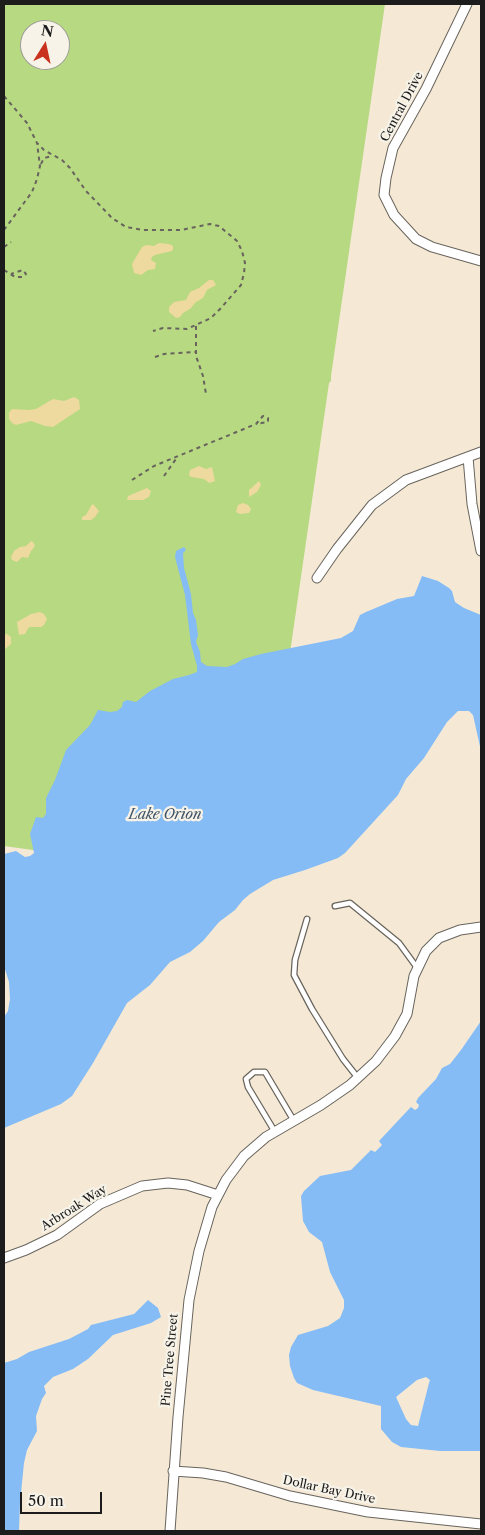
<!DOCTYPE html>
<html>
<head>
<meta charset="utf-8">
<style>
	body { margin:0 }
	#map { position:relative; width:485px; height:1535px; overflow:hidden; background:#f5e9d5; font-family:"Libre Caslon Text",serif }
	canvas { display:block }
	.frame { position:absolute; inset:0; border:5px solid #1c1c1c; pointer-events:none }
	.north { position:absolute; left:20px; top:20px; width:50px; height:50px; box-sizing:border-box; background:#f7f3e8; border:1px solid #9f9d96; border-radius:50%; rotate:10deg; font-size:14px; font-weight:700; line-height:20px; text-align:center; color:#1c1c1c }
	.north::after { content:''; display:block; margin:auto; width:18px; height:22px; background:#c8321e; clip-path:polygon(50% 0,100% 100%,50% 72%,0 100%) }
	.scale { position:absolute; left:20px; top:1492px; width:82px; height:22px; box-sizing:border-box; border:2px solid #1c1c1c; border-top:0; padding-left:6px; font-size:15px; line-height:18px; white-space:nowrap; color:#1c1c1c; -webkit-text-stroke:4px #f7f3e8; paint-order:stroke }
</style>
</head>
<body>
<div id="map">
<canvas width="485" height="1535"></canvas>
<div class="frame"></div>
<div class="north">N</div>
<div class="scale">50 m</div>
</div>
<script>
const ctx = document.querySelector('canvas').getContext('2d');
ctx.lineJoin = 'round';
function fill(path, color) {
  ctx.fillStyle = color;
  ctx.fill(path, 'evenodd');
}
function shape(rows) {
  const path = new Path2D();
  for (const r of rows) {
    path.moveTo(r[0], r[1]);
    for (let i = 2; i < r.length; i += 2) path.lineTo(r[i], r[i + 1]);
  }
  return path;
}
function strokePath(path, color, width, dash) {
  ctx.strokeStyle = color;
  ctx.lineWidth = width;
  ctx.lineCap = dash ? 'butt' : 'round';
  ctx.setLineDash(dash || []);
  ctx.stroke(path);
}
function label(font, color, halo, rows, align = 'center') {
  ctx.font = font + ' "Libre Caslon Text",serif';
  ctx.lineWidth = 4.5;
  ctx.setLineDash([]);
  ctx.textBaseline = 'middle';
  ctx.strokeStyle = halo;
  ctx.fillStyle = color;
  for (const [text, x, y, turn = 0] of rows) {
    ctx.save();
    ctx.translate(x, y);
    ctx.rotate((+turn || 0) * Math.PI / 180);
    ctx.textAlign = isNaN(turn) ? turn : align;
    if (halo) ctx.strokeText(text, 0, 0);
    ctx.fillText(text, 0, 0);
    ctx.restore();
  }
}
fill(shape([
	[4,4,385,4,331,376,331,381,329,383,257,881,4,846],
	[30,30,60,30,60,60,30,60]
]), '#b6d982');
fill(shape([
	[159,243,169,244,173,246,173,249,172,251,155,255,152,257,151,260,156,263,155,269,148,270,141,275,134,273,132,264,142,247,146,245,154,246],
	[209,280,213,280,216,285,207,290,203,298,196,302,190,309,183,313,180,317,176,318,169,312,169,307,174,302,186,300,190,292,199,288],
	[74,397,79,400,80,409,53,427,45,426,31,421,16,425,12,423,9,419,9,413,12,409,29,410,36,409,53,399,64,401],
	[199,466,206,469,212,467,215,481,209,483,204,479,191,477,189,475,190,470],
	[259,481,261,485,257,492,249,497,249,490],
	[147,488,151,491,149,497,143,500,127,500,128,496],
	[243,503,248,505,251,509,249,513,240,514,236,512,238,505],
	[93,504,99,511,95,517,91,520,82,520,82,517,86,515,91,506],
	[31,541,33,542,35,546,31,551,28,558,22,557,17,562,12,560,11,557,14,551,20,547,26,546],
	[40,612,44,614,47,619,44,625,41,627,29,627,25,634,19,635,17,622,31,614],
	[7,634,11,637,11,644,4,650,4,635]
]), '#eeda9e');
fill(shape([
	[184,547,186,550,183,553,184,568,191,594,193,613,196,620,198,635,196,642,200,652,201,662,207,666,227,667,235,664,243,659,261,654,341,638,353,631,360,615,366,612,397,599,414,596,422,576,438,581,449,588,452,591,455,602,464,608,481,615,481,751,473,715,469,711,458,711,447,722,424,758,406,779,398,795,345,853,338,858,305,870,273,880,250,894,243,900,235,910,219,922,203,941,190,952,170,962,150,985,127,1003,93,1063,72,1096,61,1104,4,1128,4,1017,8,1011,10,999,9,982,4,966,4,854,16,851,25,857,30,856,34,853,30,834,36,817,43,818,46,814,46,798,55,780,66,750,90,725,98,710,110,712,117,711,122,707,123,702,127,700,136,702,150,691,173,679,189,675,197,672,197,666,191,644,185,595,175,557,176,551],
	[481,1021,481,1451,440,1451,401,1447,392,1442,381,1429,381,1406,313,1390,297,1383,294,1378,290,1366,289,1355,291,1347,298,1335,328,1326,340,1318,344,1308,344,1300,330,1272,322,1242,309,1232,303,1221,301,1196,304,1191,320,1176,351,1170,371,1150,375,1152,382,1145,379,1141,409,1109,411,1107,415,1110,418,1108,419,1105,416,1102,418,1098,436,1079,442,1068,450,1064,461,1050],
	[426,1377,430,1380,429,1383,418,1426,411,1425,406,1419,396,1397,417,1380],
	[148,1300,158,1308,161,1317,151,1323,113,1335,88,1359,73,1369,53,1377,44,1386,46,1393,42,1399,36,1416,37,1431,27,1450,24,1463,20,1503,19,1531,4,1531,4,1363,17,1359,29,1352,69,1339,88,1329,91,1325,134,1314]
]), '#85bcf5');
const service = shape([
	[335,906,350,903,399,943,418,969],
	[307,919,295,960,294,975,312,1009,343,1059,358,1078],
	[275,1132,248,1087,246,1079,254,1072,265,1072,294,1121]
]);
const minor = shape([
	[467,4,426,89,393,148,386,178,384,195,394,215,416,239,432,247,481,261],
	[468,457,472,504,481,551],
	[317,578,337,549,372,505,406,480,481,452],
	[4,1258,26,1250,57,1235,100,1204,142,1186,168,1183,187,1185,218,1195],
	[173,1471,203,1473,226,1477,290,1496,368,1512,481,1524],
	[170,1531,178,1417,189,1300,199,1251,212,1207,226,1180,244,1156,266,1137,321,1105,350,1085,376,1061,395,1036,407,1014,414,976,426,951,439,938,460,930,481,927]
]);
strokePath(service, '#68645d', 7);
strokePath(minor, '#68645d', 11);
strokePath(shape([
	[4,96,27,123,37,143,44,150,62,160,70,168,86,191,112,218,126,227,143,230,181,230,210,224,219,226,237,241,242,251,245,263,244,273,241,285,221,308,211,318,187,329,163,328,153,331],
	[41,164,44,158,52,156],
	[4,230,32,192,37,179,40,166,37,143],
	[4,247,11,242],
	[4,270,15,277,23,277,26,274,23,270,11,274],
	[196,326,196,356,203,376,206,394],
	[155,357,164,354,196,352],
	[164,476,176,459],
	[132,480,154,466,256,424,263,416,268,418,268,422,256,424]
]), '#68645d', 2, [4, 4]);
strokePath(service, '#fff', 4.5);
strokePath(minor, '#fff', 9);
label('12px', '#1c1c1c', '#f7f3e8', [
	["Central Drive",402,107,-62],
	["Arbroak Way",74,1208,-32],
	["Pine Tree Street",170,1360,-85],
	["Dollar Bay Drive",329,1490,12]
]);
label('italic 14px', '#415468', '#f7f3e8', [
	["Lake Orion",165,815]
]);
</script>
</body>
</html>
